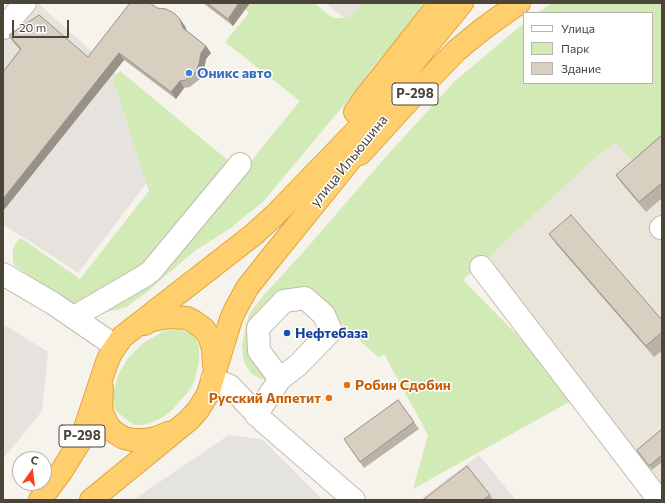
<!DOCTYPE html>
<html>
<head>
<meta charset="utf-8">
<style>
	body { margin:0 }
	#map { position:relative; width:665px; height:503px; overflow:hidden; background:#f6f3ec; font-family:Commissioner,sans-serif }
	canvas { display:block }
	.frame { position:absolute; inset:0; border:4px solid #4b4439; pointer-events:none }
	.legend { position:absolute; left:523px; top:12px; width:130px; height:72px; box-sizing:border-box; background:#fff; border:1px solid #b7b4b0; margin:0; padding:5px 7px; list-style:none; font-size:12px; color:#4b4439 }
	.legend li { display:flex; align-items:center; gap:8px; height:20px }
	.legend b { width:20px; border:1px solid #b7b4b0 }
	.north { position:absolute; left:12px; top:451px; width:40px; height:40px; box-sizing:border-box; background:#fff; border:1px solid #b7b4b0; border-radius:50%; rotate:14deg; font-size:11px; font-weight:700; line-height:16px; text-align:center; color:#4b4439 }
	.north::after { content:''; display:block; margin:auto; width:14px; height:18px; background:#fc3f1d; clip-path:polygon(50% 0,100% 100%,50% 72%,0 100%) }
	.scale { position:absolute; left:12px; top:20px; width:57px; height:18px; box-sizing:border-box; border:2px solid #4b4439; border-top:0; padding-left:5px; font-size:12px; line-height:14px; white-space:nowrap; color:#4b4439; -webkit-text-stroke:3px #fff; paint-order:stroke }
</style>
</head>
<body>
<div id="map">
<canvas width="665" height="503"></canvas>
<div class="frame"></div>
<ul class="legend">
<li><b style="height:5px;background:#fff"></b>Улица</li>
<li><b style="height:11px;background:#d2eab5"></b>Парк</li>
<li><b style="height:11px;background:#d8cfc1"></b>Здание</li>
</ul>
<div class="north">С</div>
<div class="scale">20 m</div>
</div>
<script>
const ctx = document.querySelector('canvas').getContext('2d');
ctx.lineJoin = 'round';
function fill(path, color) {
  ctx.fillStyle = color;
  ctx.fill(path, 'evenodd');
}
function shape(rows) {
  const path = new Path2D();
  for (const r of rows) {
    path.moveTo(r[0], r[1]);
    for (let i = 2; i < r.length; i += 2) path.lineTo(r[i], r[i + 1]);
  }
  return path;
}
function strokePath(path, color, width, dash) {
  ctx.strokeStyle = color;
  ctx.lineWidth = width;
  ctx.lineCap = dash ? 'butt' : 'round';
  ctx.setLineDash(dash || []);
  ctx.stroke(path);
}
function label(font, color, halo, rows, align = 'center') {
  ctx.font = font + ' Commissioner,sans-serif';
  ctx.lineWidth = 3;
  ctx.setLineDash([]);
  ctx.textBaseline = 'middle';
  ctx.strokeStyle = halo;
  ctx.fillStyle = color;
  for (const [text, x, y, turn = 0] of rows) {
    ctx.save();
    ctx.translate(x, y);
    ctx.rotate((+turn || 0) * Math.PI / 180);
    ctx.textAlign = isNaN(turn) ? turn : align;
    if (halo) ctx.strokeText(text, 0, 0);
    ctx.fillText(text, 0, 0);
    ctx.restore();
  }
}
fill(shape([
	[662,61,662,489,461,232,652,83]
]), '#eae5da');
fill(shape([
	[14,3,38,3,180,131,177,143,78,273,34,244,3,225,3,16],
	[325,3,364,3,348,21],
	[3,324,48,352,42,411,3,459],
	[479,455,516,500,419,500]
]), '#e6e2dd');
fill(shape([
	[238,3,314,3,333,18,348,18,360,7,362,3,424,3,407,28,374,65,353,94,262,203,241,219,231,228,196,250,157,283,146,293,126,307,117,310,96,314,73,308,13,264,13,249,17,241,21,238,80,279,149,191,113,78,120,71,242,172,300,101,225,42,249,13],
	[552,3,662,3,662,135,632,160,615,142,598,155,463,280,578,397,413,489,428,435,384,354,379,358,301,287,264,330,264,341,288,369,271,380,260,379,251,373,245,364,243,356,242,345,246,325,249,315,254,307,264,295,306,249,383,160,456,80,524,23,524,83,652,83,652,13,537,13],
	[178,329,191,333,195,336,199,347,199,362,195,379,191,388,187,393,172,410,163,417,148,424,141,425,135,425,128,421,115,410,113,404,113,394,119,373,128,358,142,344,164,331]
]), '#d2eab5');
fill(shape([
	[229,435,262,439,323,500,133,500]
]), '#e5e3e0');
const minor = shape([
	[3,28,25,3],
	[661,228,662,227],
	[481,267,659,500],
	[3,274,54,304,115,346],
	[74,317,146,275,152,270,240,164],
	[212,379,230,386,263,421,354,500],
	[256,415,280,379,298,365,331,331,324,315,305,298,284,301,258,328,259,351,280,379]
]);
const highway = shape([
	[355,112,367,95,440,3],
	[360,154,423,85,457,50,484,28,519,3],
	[145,324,149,321,162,318,172,317,187,318,193,321,204,329,209,336,213,348,214,365],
	[102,389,101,404,102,413,109,427,114,432,124,438,133,440,144,440,156,438,168,433],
	[40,500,61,472,79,443,84,431,107,362,111,353,122,337,253,235,274,216,362,125,462,3],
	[91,500,189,420,198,410,208,394,231,319,235,310,247,288,270,259,321,196,367,139]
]);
strokePath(minor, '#c2bbae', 24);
strokePath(highway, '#e0a43c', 24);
strokePath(minor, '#fff', 22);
strokePath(highway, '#ffcf6e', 22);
fill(shape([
	[203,3,250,3,233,26],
	[157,8,185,26,187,31,206,46,211,53,206,59,204,70,200,79,190,87,184,88,176,99,124,60,3,211,3,72,20,50,13,42,9,35,88,57],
	[662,135,662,198,646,212,623,185,616,175],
	[549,234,662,320,662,351,654,357,557,245],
	[398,400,419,429,364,468,344,439],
	[662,429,662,462,652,470,637,450],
	[490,495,493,500,423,500]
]), '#bab2a6');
fill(shape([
	[239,3,250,3,233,26,228,19],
	[180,19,185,26,188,35,183,28],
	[206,46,211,53,206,59,204,70,200,79,196,72,201,53],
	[119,53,124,60,3,211,3,199],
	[180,81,184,88,176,99,171,92]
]), '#979187');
const building = shape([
	[130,3,150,3,157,8,166,9,174,13,180,19,183,28,206,46,201,53,199,64,196,72,186,80,180,81,171,92,119,53,3,199,3,72,21,49,9,35,39,15,88,57,130,3],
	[207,3,239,3,228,19,207,3],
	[662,135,662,183,639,202,616,175,662,135],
	[571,215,662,320,662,332,646,346,549,234,571,215],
	[398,400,414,422,360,462,344,439,398,400],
	[662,429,662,455,649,466,637,450,662,429],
	[467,466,490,495,483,500,423,500,467,466]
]);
fill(building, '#d8cfc1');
strokePath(building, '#979187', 1);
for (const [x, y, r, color] of [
	[189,73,4,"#3f7fe0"],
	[287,333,4,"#1a4fb4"],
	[347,385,4,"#e8710a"],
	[329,398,4,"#e8710a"]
]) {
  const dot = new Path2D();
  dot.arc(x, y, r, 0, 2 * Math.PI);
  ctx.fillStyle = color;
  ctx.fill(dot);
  strokePath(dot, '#fff', 1.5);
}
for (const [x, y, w] of [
	[415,94,46],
	[82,436,46]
]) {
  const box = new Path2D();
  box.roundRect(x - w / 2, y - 11, w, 22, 3);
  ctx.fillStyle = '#fff';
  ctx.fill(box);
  strokePath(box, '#4b4439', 1);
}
label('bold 13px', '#4b4439', null, [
	["Р-298",415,94],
	["Р-298",82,436]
]);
label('bold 14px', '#366cbe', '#fff', [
	["Оникс авто",197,73]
], 'left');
label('14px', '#4b4439', '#fff', [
	["улица Ильюшина",349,161,-51]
]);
label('bold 14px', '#164399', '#fff', [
	["Нефтебаза",295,333]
], 'left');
label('bold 14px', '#c56008', '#fff', [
	["Робин Сдобин",355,385],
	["Русский Аппетит",321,398,"right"]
], 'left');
</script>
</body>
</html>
